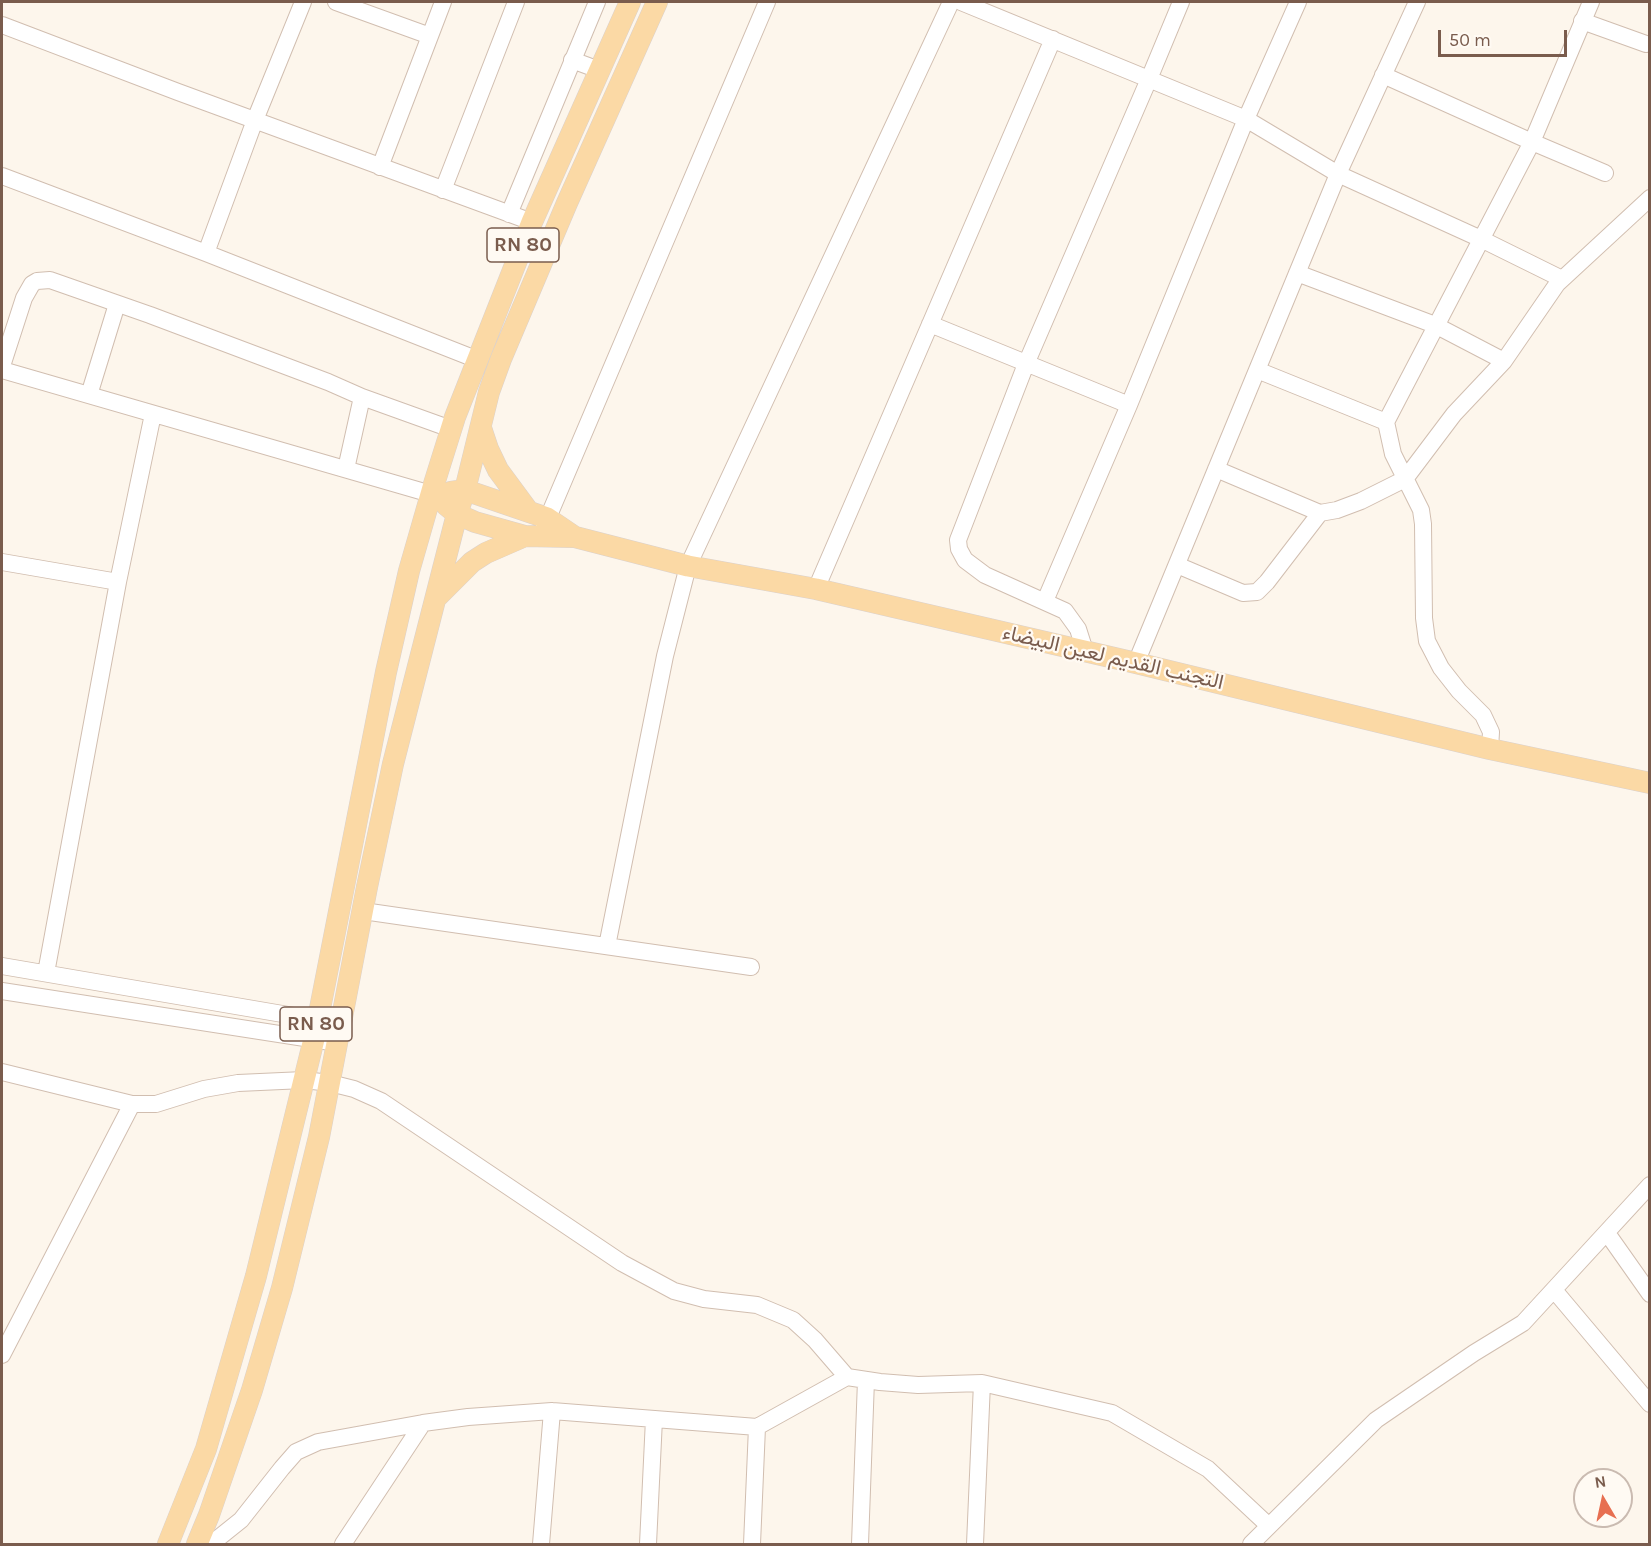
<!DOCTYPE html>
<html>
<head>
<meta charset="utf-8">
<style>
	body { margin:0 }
	#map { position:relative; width:1651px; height:1546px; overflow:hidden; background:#fdf6ec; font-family:Karla,sans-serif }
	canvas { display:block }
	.frame { position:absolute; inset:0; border:3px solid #7a5c4d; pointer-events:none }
	.north { position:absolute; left:1573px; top:1468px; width:60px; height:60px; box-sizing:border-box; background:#fffaf3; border:2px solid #cabbb1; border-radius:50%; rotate:351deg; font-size:16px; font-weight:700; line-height:24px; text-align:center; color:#7a5c4d }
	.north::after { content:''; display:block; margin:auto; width:21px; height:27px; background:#e76f51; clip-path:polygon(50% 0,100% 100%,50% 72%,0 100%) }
	.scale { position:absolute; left:1438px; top:30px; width:129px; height:27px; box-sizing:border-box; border:3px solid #7a5c4d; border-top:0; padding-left:8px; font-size:18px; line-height:21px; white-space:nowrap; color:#7a5c4d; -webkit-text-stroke:4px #fffaf3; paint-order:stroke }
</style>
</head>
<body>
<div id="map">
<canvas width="1651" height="1546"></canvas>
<div class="frame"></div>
<div class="north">N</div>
<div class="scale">50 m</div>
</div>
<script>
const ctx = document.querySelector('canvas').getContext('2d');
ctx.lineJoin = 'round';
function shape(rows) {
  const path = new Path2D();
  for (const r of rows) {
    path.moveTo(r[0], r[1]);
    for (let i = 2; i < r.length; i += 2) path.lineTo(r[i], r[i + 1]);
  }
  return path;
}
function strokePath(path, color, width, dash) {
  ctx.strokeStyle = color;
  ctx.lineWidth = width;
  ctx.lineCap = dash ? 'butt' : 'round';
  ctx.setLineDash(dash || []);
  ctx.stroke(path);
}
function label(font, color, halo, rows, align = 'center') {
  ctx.font = font + ' Karla,Vazirmatn,sans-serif';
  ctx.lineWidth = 4.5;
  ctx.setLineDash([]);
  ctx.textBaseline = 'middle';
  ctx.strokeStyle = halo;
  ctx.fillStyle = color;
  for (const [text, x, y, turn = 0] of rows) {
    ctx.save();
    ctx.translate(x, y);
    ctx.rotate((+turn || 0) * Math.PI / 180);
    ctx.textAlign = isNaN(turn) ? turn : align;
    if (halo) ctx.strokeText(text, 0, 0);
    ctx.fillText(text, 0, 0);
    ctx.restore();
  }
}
const minor = shape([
	[336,2,430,36],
	[961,2,1246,119,1338,174,1481,239,1562,279],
	[1582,21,1646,44],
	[2,25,178,92,532,222],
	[572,60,599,70],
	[1383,75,1532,142,1605,173],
	[380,167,443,2],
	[2,176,206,253,478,360],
	[443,190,516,2],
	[509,214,597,2],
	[206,253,255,120,303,2],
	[1297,273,1435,325,1504,361],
	[930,324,1129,405],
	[2,366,24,298,32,284,37,281,50,280,150,315,328,382,362,397,346,469],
	[2,370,431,494],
	[1257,370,1386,422],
	[89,395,117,304],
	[362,397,451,429],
	[1216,469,1320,513,1337,510,1361,501,1405,479,1454,414,1504,361,1557,284,1650,198],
	[544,527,767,2],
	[2,562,118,582,153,414],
	[1177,565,1243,593,1257,592,1267,582,1320,513],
	[816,589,1053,39],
	[1045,601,1129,405,1246,119,1298,2],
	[1085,651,1078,629,1065,611,985,575,965,560,959,549,958,540,1026,364,1149,79,1181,2],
	[1136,663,1338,174,1417,2],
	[1490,749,1491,732,1483,715,1459,691,1441,668,1427,641,1424,618,1423,524,1421,510,1393,454,1386,422,1532,142,1591,2],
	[363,911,751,967],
	[607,946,665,656,688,566,951,2],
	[2,966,341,1024],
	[46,973,118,582],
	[2,991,337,1043],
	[2,1072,132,1104,156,1104,204,1089,238,1083,304,1080,330,1083,354,1089,381,1101,622,1263,674,1291,704,1299,757,1305,793,1320,815,1340,847,1377,880,1382,918,1385,982,1383,1112,1413,1208,1469,1269,1526],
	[1607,1233,1650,1294],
	[1554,1290,1650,1404],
	[2,1355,132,1104],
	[757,1427,847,1377],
	[211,1544,241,1520,282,1468,296,1452,318,1442,423,1423],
	[343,1544,423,1423,468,1417,552,1411,757,1427,752,1544],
	[541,1544,552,1411],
	[648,1544,654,1419],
	[860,1544,866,1380],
	[975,1544,982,1383],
	[1251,1544,1376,1420,1474,1353,1523,1323,1650,1185]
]);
const major = shape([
	[481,428,488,449,498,470,529,512],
	[451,492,465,490,547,518,575,537],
	[446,505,457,514,475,522,525,536,575,537,688,566,816,589,1136,663,1490,749,1650,783],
	[438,596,472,562,486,553,525,536],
	[168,1544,206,1449,256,1276,314,1039,386,672,409,571,434,484,455,417,532,222,630,2],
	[197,1544,209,1515,252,1390,282,1288,319,1137,367,887,393,764,457,514,465,490,489,392,501,359,567,203,657,2]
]);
strokePath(minor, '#d1beb0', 18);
strokePath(major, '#dad1cd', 22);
strokePath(minor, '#fff', 16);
strokePath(major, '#fbd9a5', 21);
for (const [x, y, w] of [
	[523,245,72],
	[316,1024,72]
]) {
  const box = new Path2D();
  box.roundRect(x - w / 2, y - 17, w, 34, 4.5);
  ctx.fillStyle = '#fffaf3';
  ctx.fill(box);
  strokePath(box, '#7a5c4d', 1.5);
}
label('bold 20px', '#7a5c4d', null, [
	["RN 80",523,245],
	["RN 80",316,1024]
]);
label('21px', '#7a5c4d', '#fffaf3', [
	["التجنب القديم لعين البيضاء",1113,658,13]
]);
</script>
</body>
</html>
